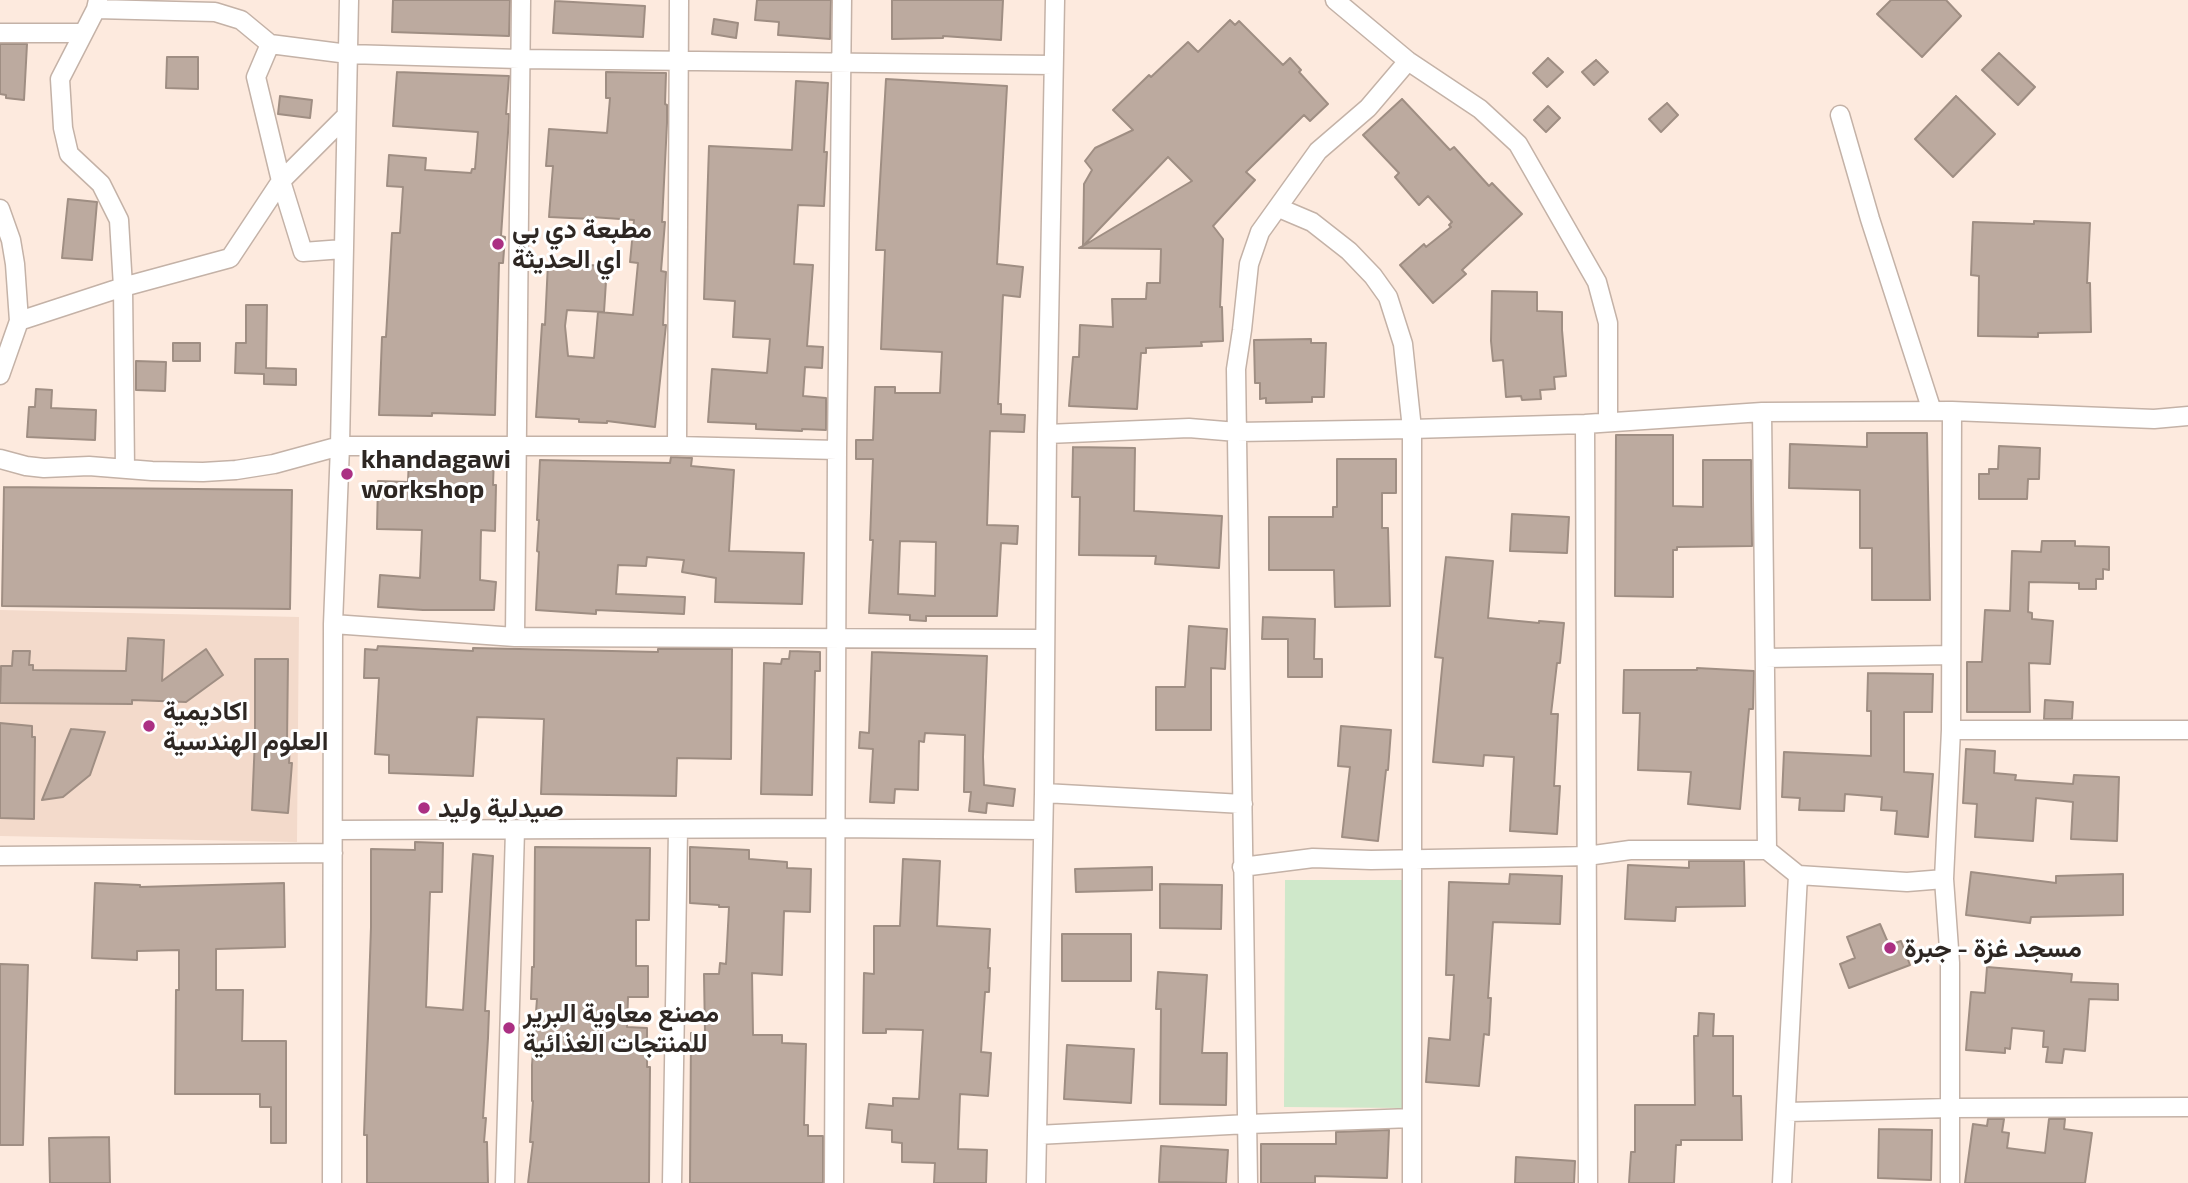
<!DOCTYPE html>
<html>
<head>
<meta charset="utf-8">
<style>
	body { margin:0 }
	canvas { display:block; background:#fdeade }
</style>
</head>
<body>
<canvas width="2188" height="1183"></canvas>
<script>
const ctx = document.querySelector('canvas').getContext('2d');
ctx.lineJoin = 'round';
function fill(path, color) {
  ctx.fillStyle = color;
  ctx.fill(path, 'evenodd');
}
function shape(rows) {
  const path = new Path2D();
  for (const r of rows) {
    path.moveTo(r[0], r[1]);
    for (let i = 2; i < r.length; i += 2) path.lineTo(r[i], r[i + 1]);
  }
  return path;
}
function strokePath(path, color, width, dash) {
  ctx.strokeStyle = color;
  ctx.lineWidth = width;
  ctx.lineCap = dash ? 'butt' : 'round';
  ctx.setLineDash(dash || []);
  ctx.stroke(path);
}
function label(font, color, halo, rows, align = 'center') {
  ctx.font = font + ' "Exo 2",Vazirmatn,sans-serif';
  ctx.lineWidth = 6;
  ctx.setLineDash([]);
  ctx.textBaseline = 'middle';
  ctx.strokeStyle = halo;
  ctx.fillStyle = color;
  for (const [text, x, y, turn = 0] of rows) {
    ctx.save();
    ctx.translate(x, y);
    ctx.rotate((+turn || 0) * Math.PI / 180);
    ctx.textAlign = isNaN(turn) ? turn : align;
    if (halo) ctx.strokeText(text, 0, 0);
    ctx.fillText(text, 0, 0);
    ctx.restore();
  }
}
fill(shape([
	[0,610,299,617,299,615,297,842,0,836]
]), '#f3dacb');
fill(shape([
	[1285,880,1406,880,1405,1108,1284,1107]
]), '#cfe8ca');
const building = shape([
	[393,0,510,0,509,36,392,32,393,0],
	[757,0,831,0,830,39,778,35,779,22,755,20,757,0],
	[892,0,1003,0,1001,40,943,36,943,38,892,39,892,0],
	[1891,0,1946,0,1961,16,1922,57,1877,14,1891,0],
	[555,1,645,6,643,37,553,33,555,1],
	[714,19,738,23,736,38,712,34,714,19],
	[1230,20,1235,25,1239,21,1283,65,1290,58,1301,70,1299,72,1328,104,1310,121,1304,115,1246,172,1255,180,1213,226,1223,239,1220,307,1222,307,1223,341,1201,342,1202,346,1146,348,1146,353,1141,353,1137,409,1069,406,1073,357,1079,357,1080,325,1113,327,1112,299,1146,299,1147,283,1160,283,1161,249,1079,248,1083,246,1084,184,1092,170,1085,161,1095,148,1133,130,1113,110,1149,75,1151,77,1188,42,1198,52,1230,20],
	[1168,157,1192,181,1083,246,1168,157],
	[0,44,27,44,24,100,6,98,6,95,0,94,0,44],
	[1999,53,2035,87,2018,105,1982,70,1999,53],
	[167,57,198,57,198,89,166,88,167,57],
	[1548,58,1563,72,1547,87,1533,73,1548,58],
	[1596,60,1608,72,1594,85,1582,72,1596,60],
	[397,72,509,76,506,114,509,114,509,118,501,236,505,237,503,263,499,263,495,415,432,413,432,416,379,415,382,337,386,337,392,233,400,233,403,187,387,186,389,155,426,158,425,170,471,173,472,169,475,169,478,132,393,126,397,72],
	[606,72,666,73,665,104,667,105,667,123,662,222,665,222,661,271,666,272,663,325,666,325,655,427,607,421,607,423,579,422,579,419,536,417,542,324,545,325,548,263,607,266,604,312,567,310,565,326,568,356,594,358,598,312,633,315,638,263,630,262,634,220,592,217,592,219,549,217,553,166,546,166,549,129,607,133,610,98,606,98,606,72],
	[886,79,1007,86,997,264,1023,267,1020,297,1003,295,998,404,1001,404,1001,414,1025,415,1024,432,990,431,987,525,1018,526,1017,544,1001,543,997,616,926,616,926,621,910,620,910,615,869,613,873,540,870,540,873,459,856,459,856,440,873,440,875,387,895,387,895,393,940,393,942,352,881,349,885,250,876,250,886,79],
	[900,541,936,542,935,596,898,594,900,541],
	[796,81,828,83,824,152,827,152,824,206,798,205,794,264,813,265,807,346,823,347,822,368,805,367,803,396,826,398,826,430,802,429,802,431,756,429,756,424,708,422,712,369,767,373,770,339,733,337,735,301,704,299,709,146,792,150,796,81],
	[280,96,312,100,310,118,278,114,280,96],
	[1956,96,1995,134,1953,177,1915,139,1956,96],
	[1402,99,1450,150,1454,147,1489,186,1492,183,1522,214,1462,270,1466,274,1433,303,1400,265,1424,244,1426,247,1451,227,1449,225,1452,222,1428,196,1419,205,1395,177,1399,173,1363,135,1402,99],
	[1667,103,1678,115,1661,132,1649,119,1667,103],
	[1548,106,1560,118,1546,132,1534,120,1548,106],
	[68,199,97,202,92,260,62,258,68,199],
	[2034,221,2090,223,2087,283,2090,283,2091,332,2038,333,2038,337,1978,336,1979,276,1971,275,1973,222,2034,224,2034,221],
	[1492,291,1537,292,1537,311,1562,312,1562,330,1566,376,1554,377,1555,389,1540,390,1541,399,1522,400,1521,396,1506,397,1503,360,1493,361,1491,341,1492,291],
	[246,305,267,305,266,368,296,369,296,385,264,384,264,374,235,373,236,343,246,343,246,305],
	[1311,339,1311,343,1326,343,1324,397,1312,397,1312,402,1266,403,1266,398,1260,399,1260,383,1255,383,1254,340,1311,339],
	[173,343,200,343,200,361,173,361,173,343],
	[136,361,166,362,165,391,136,390,136,361],
	[36,389,52,390,51,408,96,410,95,440,27,437,29,407,35,407,36,389],
	[1867,433,1927,433,1930,600,1872,600,1872,548,1860,548,1860,490,1789,488,1790,444,1867,447,1867,433],
	[1616,435,1673,435,1673,506,1703,507,1703,460,1751,460,1752,546,1677,547,1677,550,1673,550,1673,597,1615,596,1616,435],
	[1999,446,2040,448,2039,479,2028,479,2027,499,1979,499,1979,474,1989,474,1989,469,1998,469,1999,446],
	[1073,447,1135,448,1134,511,1222,516,1219,568,1155,564,1156,556,1079,555,1080,497,1072,497,1073,447],
	[409,457,494,457,493,485,496,485,495,531,481,530,480,580,496,582,494,610,423,610,378,607,380,575,420,578,422,530,377,529,378,481,408,482,409,457],
	[671,457,692,458,691,466,734,470,729,551,804,553,802,604,715,602,716,578,682,572,684,560,647,557,646,566,618,565,616,594,685,597,684,614,596,610,596,614,536,610,539,552,537,551,539,520,537,520,540,460,670,463,671,457],
	[1337,459,1396,459,1396,493,1382,493,1382,528,1388,528,1390,606,1335,607,1334,570,1269,570,1269,517,1333,517,1333,507,1337,507,1337,459],
	[4,487,292,490,290,609,2,606,4,487],
	[1512,514,1569,517,1567,553,1510,551,1512,514],
	[2042,541,2075,541,2075,546,2109,547,2109,570,2103,569,2103,579,2096,579,2096,589,2079,589,2079,583,2029,582,2028,612,2032,613,2032,619,2053,621,2050,664,2029,663,2030,712,1967,712,1967,662,1982,662,1985,610,2010,611,2012,551,2041,552,2042,541],
	[1446,557,1493,561,1488,618,1539,623,1539,621,1564,623,1560,663,1557,663,1551,714,1558,714,1554,786,1560,786,1557,834,1510,831,1514,757,1484,755,1483,766,1433,762,1443,658,1435,657,1446,557],
	[1263,617,1315,619,1314,659,1322,659,1322,677,1288,677,1288,639,1262,639,1263,617],
	[1189,626,1227,629,1225,669,1211,668,1211,730,1156,730,1156,687,1185,687,1189,626],
	[128,638,164,640,162,681,206,649,223,675,186,702,132,700,132,704,0,703,1,666,12,666,13,651,30,651,29,665,33,665,33,670,126,671,128,638],
	[378,646,473,651,473,648,658,652,658,649,732,649,731,759,677,758,676,796,541,794,544,719,477,717,473,776,389,773,389,755,375,754,379,678,364,678,365,649,377,650,378,646],
	[790,651,820,652,820,671,815,671,812,795,761,794,764,663,781,664,782,659,789,659,790,651],
	[872,652,987,656,983,757,984,785,1015,789,1013,806,987,803,986,813,969,811,971,792,964,792,965,735,925,733,924,742,919,741,918,790,895,789,894,803,870,802,873,749,859,748,860,732,869,733,872,652],
	[255,659,288,659,287,743,290,744,289,763,292,763,288,813,252,810,255,738,255,659],
	[1697,668,1754,671,1753,709,1749,709,1740,809,1688,804,1691,772,1638,770,1640,713,1623,713,1624,670,1697,670,1697,668],
	[1868,673,1933,674,1932,712,1904,712,1904,772,1933,774,1928,837,1895,834,1897,811,1881,810,1882,797,1845,794,1844,811,1799,810,1800,798,1782,797,1784,752,1871,756,1871,711,1867,711,1868,673],
	[2045,700,2073,702,2072,719,2044,719,2045,700],
	[0,723,32,726,32,737,35,737,34,819,0,818,0,723],
	[1341,726,1391,730,1388,770,1386,770,1378,841,1342,837,1350,767,1338,766,1341,726],
	[71,729,105,732,90,775,63,797,42,800,71,729],
	[1966,749,1995,751,1994,773,2016,775,2015,780,2073,784,2074,775,2119,777,2117,841,2071,839,2073,802,2036,798,2033,841,1975,837,1977,804,1963,803,1966,749],
	[415,842,443,843,442,892,430,892,426,1007,463,1010,473,854,493,856,485,1011,489,1011,488,1038,483,1118,486,1118,484,1142,487,1142,488,1183,367,1183,367,1135,364,1135,371,927,371,849,415,850,415,842],
	[535,847,650,848,649,920,636,920,636,966,648,966,648,997,628,997,627,1027,647,1028,647,1067,650,1067,649,1183,528,1183,533,1142,530,1142,533,1101,532,1101,532,1065,537,999,531,999,532,967,534,967,535,847],
	[690,847,749,850,749,859,787,862,787,868,811,869,810,912,784,911,782,975,752,973,753,1035,782,1035,782,1043,806,1044,804,1125,808,1125,808,1136,823,1136,823,1183,690,1183,691,1033,705,1034,704,974,719,974,720,963,726,964,729,907,719,907,719,905,690,903,690,847],
	[903,859,940,861,937,926,990,929,988,968,990,968,989,992,985,992,981,1052,991,1053,988,1096,960,1094,958,1149,987,1150,986,1183,934,1183,935,1163,902,1162,902,1143,892,1142,892,1130,866,1128,869,1104,893,1106,893,1098,919,1099,923,1030,886,1029,886,1033,863,1033,864,973,874,974,874,926,900,926,903,859],
	[1689,861,1744,861,1745,906,1676,907,1675,921,1625,919,1628,865,1689,868,1689,861],
	[1152,867,1152,890,1076,892,1075,869,1152,867],
	[1971,872,2056,883,2056,876,2123,874,2123,915,2031,917,2030,923,1966,915,1971,872],
	[1510,874,1562,876,1560,924,1493,922,1488,998,1491,998,1489,1035,1484,1034,1479,1086,1426,1082,1429,1038,1450,1040,1454,975,1446,975,1449,882,1509,884,1510,874],
	[95,883,140,885,140,887,284,883,285,947,216,949,216,990,243,990,242,1041,286,1041,286,1143,271,1143,271,1107,260,1107,260,1094,175,1094,176,990,179,990,179,950,137,951,137,960,92,958,95,883],
	[1160,884,1222,885,1221,929,1160,928,1160,884],
	[1880,924,1889,945,1901,941,1910,965,1849,988,1840,964,1855,958,1847,937,1880,924],
	[1062,934,1131,934,1131,981,1062,981,1062,934],
	[0,964,28,965,23,1145,0,1145,0,964],
	[1987,967,2072,974,2071,982,2118,984,2118,1000,2089,999,2085,1051,2064,1049,2062,1063,2046,1062,2048,1047,2043,1047,2044,1031,2012,1028,2010,1049,2005,1048,2005,1053,1966,1050,1971,992,1985,993,1987,967],
	[1158,972,1207,975,1202,1053,1227,1053,1226,1105,1160,1104,1161,1009,1156,1009,1158,972],
	[1699,1013,1714,1014,1713,1036,1733,1036,1733,1096,1741,1096,1742,1140,1681,1140,1681,1145,1676,1145,1674,1183,1629,1183,1631,1152,1635,1152,1635,1105,1695,1105,1694,1036,1698,1036,1699,1013],
	[1067,1045,1134,1049,1131,1103,1064,1099,1067,1045],
	[1988,1119,2004,1119,2002,1132,2009,1133,2007,1148,2045,1153,2049,1119,2065,1119,2064,1129,2092,1133,2085,1183,1965,1183,1973,1124,1987,1126,1988,1119],
	[1879,1129,1932,1130,1931,1180,1878,1178,1879,1129],
	[1389,1130,1387,1178,1315,1176,1315,1183,1261,1183,1261,1144,1336,1144,1336,1132,1389,1130],
	[109,1137,110,1183,50,1183,49,1138,109,1137],
	[1161,1146,1228,1150,1226,1183,1159,1182,1161,1146],
	[1516,1157,1575,1161,1574,1183,1515,1183,1516,1157]
]);
fill(building, '#bcaa9f');
strokePath(building, '#9f8e83', 2);
const minor = shape([
	[98,0,96,9,60,79,63,128,69,154,101,184,119,220,123,287,125,469],
	[1335,0,1408,61,1480,109,1518,144,1597,282,1608,323,1608,422],
	[96,9,215,12,241,20,270,44,348,54,519,59,1053,65],
	[0,33,83,33],
	[270,44,256,77,281,181,303,252,343,249],
	[1840,115,1870,219,1932,411],
	[1279,208,1312,222,1349,251,1373,276,1388,297,1403,344,1412,429,1412,1183],
	[0,209,11,240,15,264,19,321,0,375],
	[19,321,123,287,230,258,281,181,346,116],
	[1762,412,1767,850,1798,875,1782,1183],
	[1585,424,1588,1183],
	[1047,434,1189,428,1237,432,1412,429,1585,424,1762,412,1952,411,2154,419,2188,416],
	[677,446,679,0],
	[0,459,26,466,44,468,89,466,152,471,203,472,236,470,274,464,340,446,677,446,837,450],
	[333,624,515,637,1045,639],
	[515,637,521,0],
	[1765,658,1951,655],
	[1951,730,2188,730],
	[1044,793,1243,804],
	[333,830,836,828,1042,830],
	[0,856,333,853],
	[1242,867,1313,858,1371,860,1545,857,1587,856,1630,850,1767,850],
	[1798,875,1907,882,1944,879],
	[1787,1112,1950,1108,2188,1107],
	[1037,1135,1248,1124,1412,1118],
	[332,1183,333,624,340,446,349,0],
	[505,1183,515,830],
	[672,1183,678,830],
	[834,1183,837,450,842,0],
	[1036,1183,1044,793,1047,434,1055,0],
	[1248,1183,1236,369,1242,330,1249,264,1260,232,1318,151,1368,108,1408,61],
	[1950,1183,1950,963,1944,879,1951,730,1952,411]
]);
strokePath(minor, '#c4b2a7', 21);
strokePath(minor, '#fff', 18);
for (const [x, y, r, color] of [
	[498,244,7,"#ab3083"],
	[347,474,7,"#ab3083"],
	[149,726,7,"#ab3083"],
	[424,808,7,"#ab3083"],
	[1890,948,7,"#ab3083"],
	[509,1028,7,"#ab3083"]
]) {
  const dot = new Path2D();
  dot.arc(x, y, r, 0, 2 * Math.PI);
  ctx.fillStyle = color;
  ctx.fill(dot);
  strokePath(dot, '#fff', 2.5);
}
label('bold 26px', '#2e2723', '#fff', [
	["مطبعة دي بي",512,229],
	["اي الحديثة",512,259],
	["khandagawi",361,459],
	["workshop",361,489],
	["اكاديمية",163,711],
	["العلوم الهندسية",163,741],
	["صيدلية وليد",438,808],
	["مسجد غزة - جبرة",1904,948],
	["مصنع معاوية البرير",523,1013],
	["للمنتجات الغذائية",523,1043]
], 'left');
</script>
</body>
</html>
